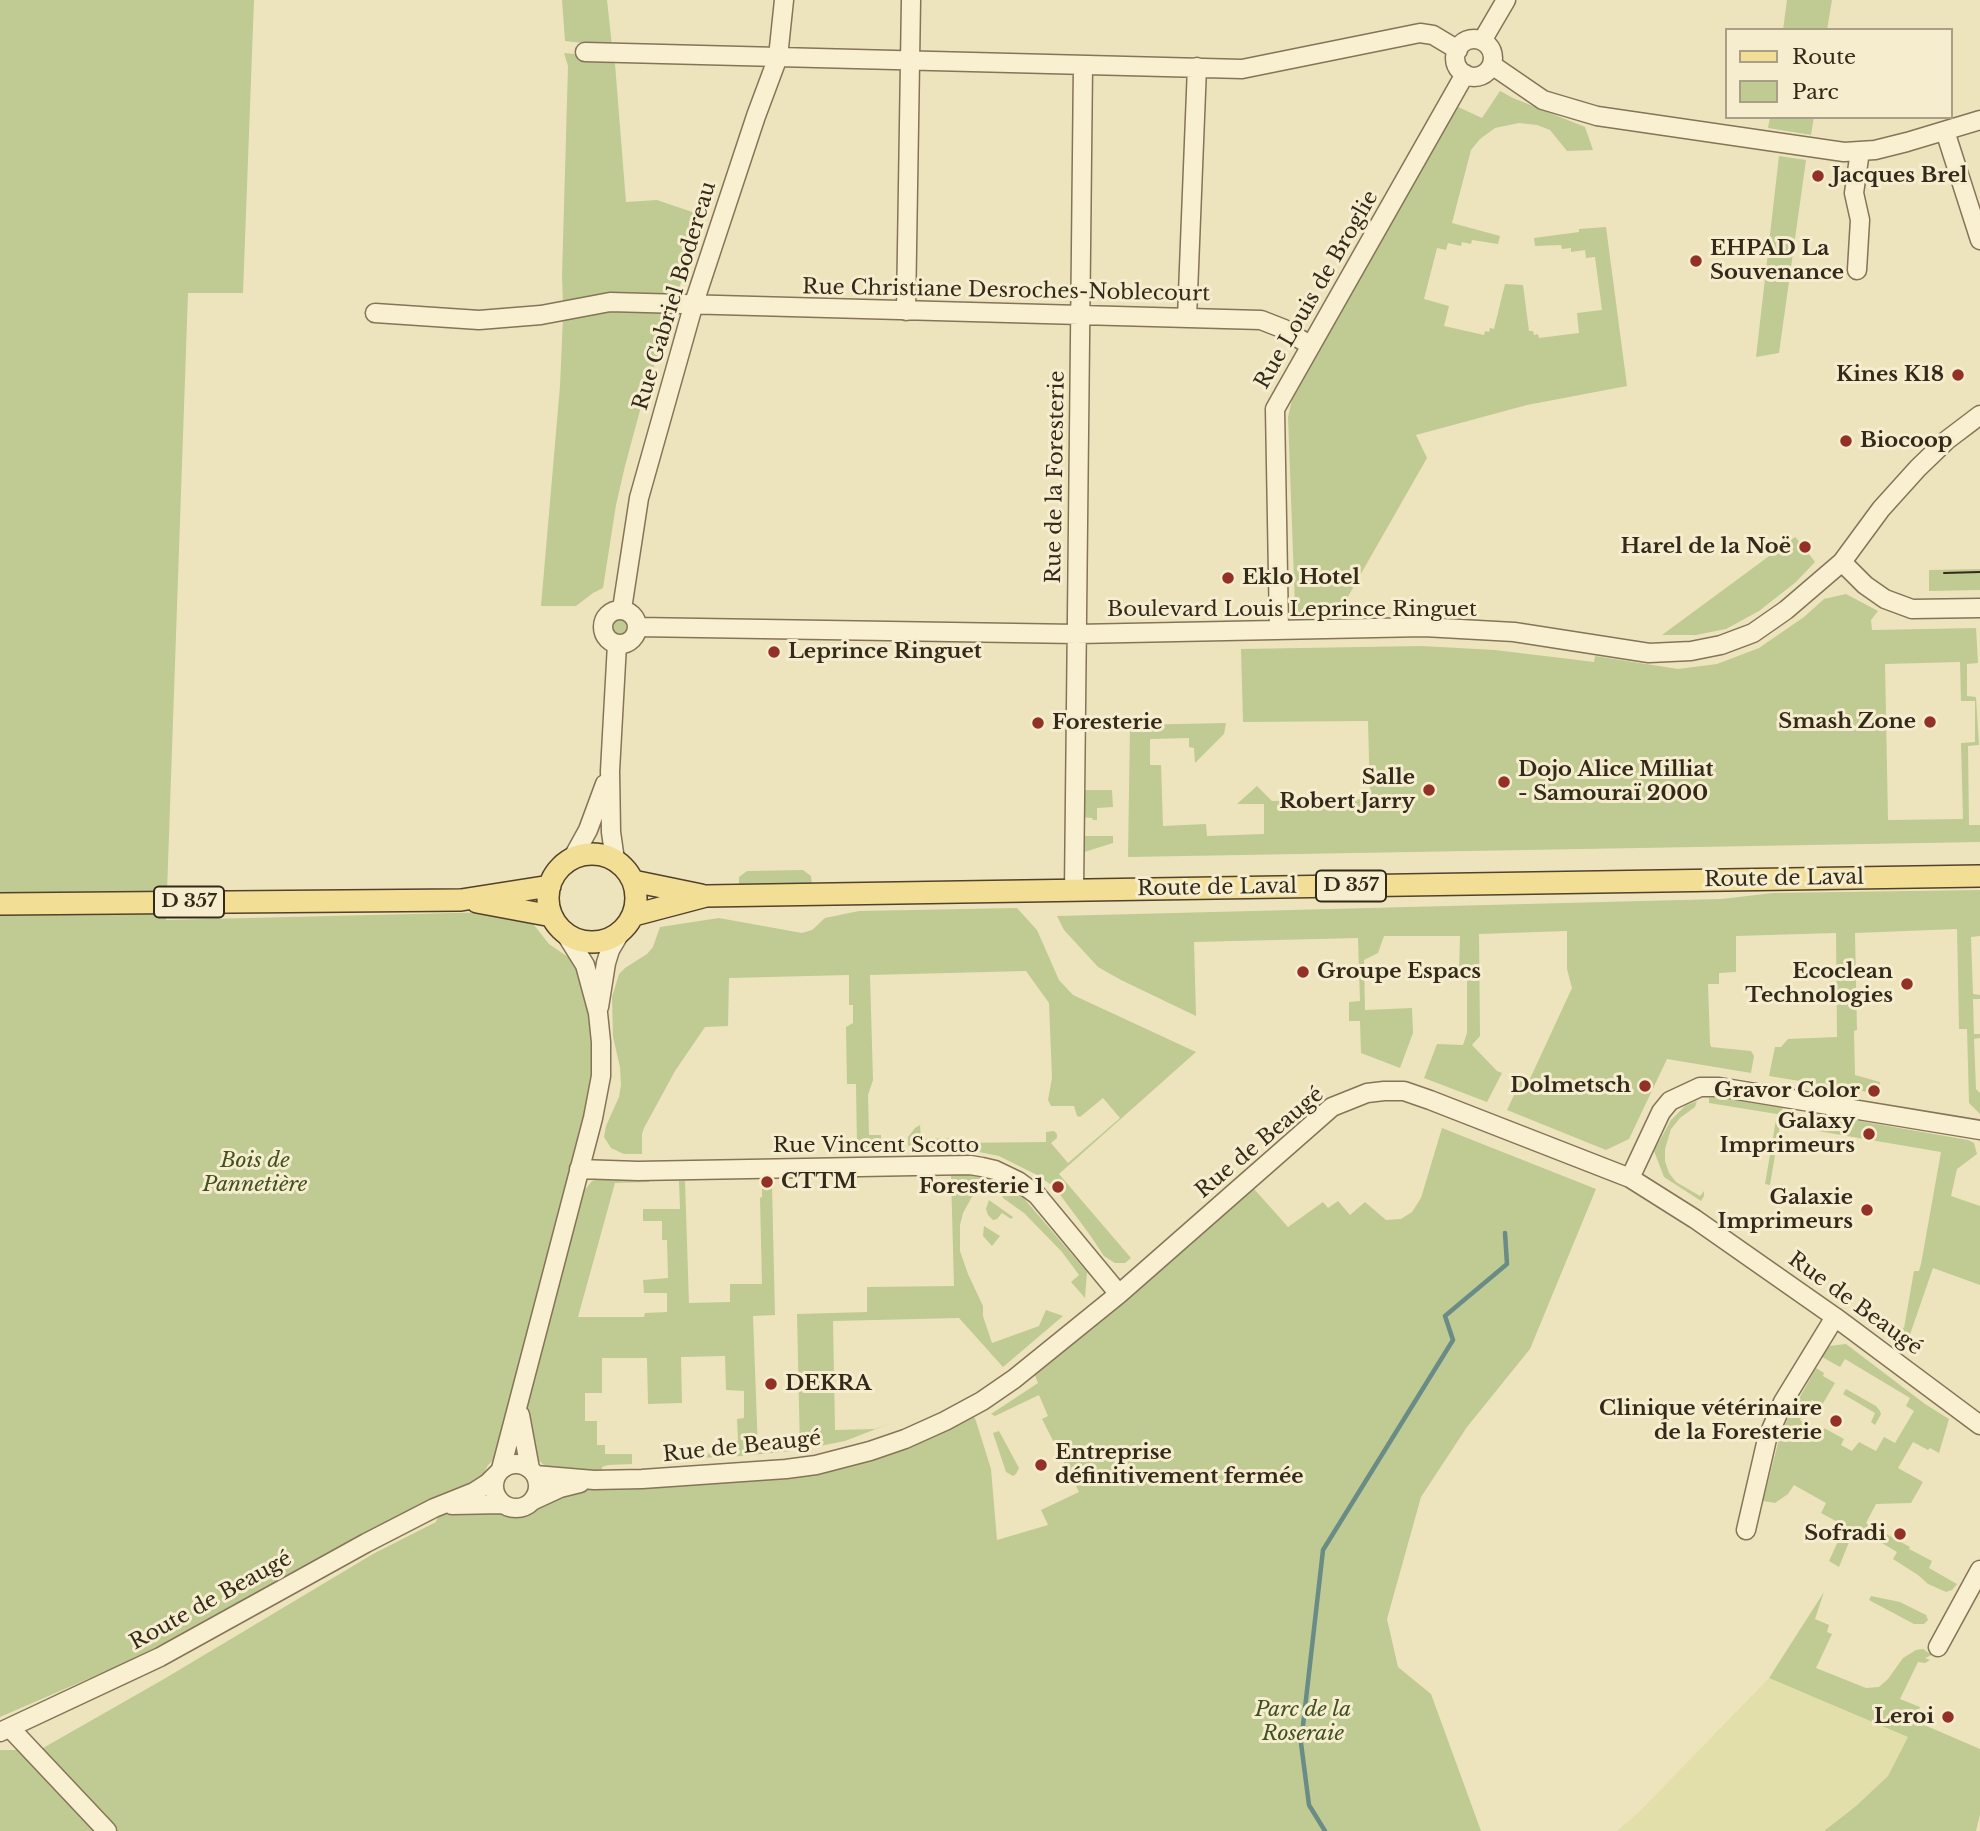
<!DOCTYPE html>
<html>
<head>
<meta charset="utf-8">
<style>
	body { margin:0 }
	#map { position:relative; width:1980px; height:1831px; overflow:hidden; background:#ede4bd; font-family:"Libre Baskerville",serif }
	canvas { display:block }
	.legend { position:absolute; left:1725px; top:28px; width:228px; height:91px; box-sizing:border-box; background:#f5edcd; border:2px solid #a89f86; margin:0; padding:9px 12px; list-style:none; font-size:21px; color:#342a1b }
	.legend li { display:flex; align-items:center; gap:14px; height:35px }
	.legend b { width:35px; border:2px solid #a89f86 }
</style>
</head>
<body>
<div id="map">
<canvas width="1980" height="1831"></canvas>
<ul class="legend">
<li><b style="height:9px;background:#f2de94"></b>Route</li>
<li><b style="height:19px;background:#bfcb92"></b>Parc</li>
</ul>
</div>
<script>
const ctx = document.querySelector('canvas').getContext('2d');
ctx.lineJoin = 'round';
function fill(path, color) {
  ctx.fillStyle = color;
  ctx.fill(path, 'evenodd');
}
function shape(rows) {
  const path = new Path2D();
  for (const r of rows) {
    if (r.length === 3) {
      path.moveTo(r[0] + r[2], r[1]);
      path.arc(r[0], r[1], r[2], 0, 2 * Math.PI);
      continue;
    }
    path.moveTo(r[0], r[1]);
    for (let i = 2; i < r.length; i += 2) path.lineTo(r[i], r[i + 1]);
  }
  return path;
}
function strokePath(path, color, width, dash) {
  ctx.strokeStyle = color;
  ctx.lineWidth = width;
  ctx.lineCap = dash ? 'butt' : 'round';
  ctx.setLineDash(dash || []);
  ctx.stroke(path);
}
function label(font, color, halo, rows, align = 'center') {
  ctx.font = font + ' "Libre Baskerville",serif';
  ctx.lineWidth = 6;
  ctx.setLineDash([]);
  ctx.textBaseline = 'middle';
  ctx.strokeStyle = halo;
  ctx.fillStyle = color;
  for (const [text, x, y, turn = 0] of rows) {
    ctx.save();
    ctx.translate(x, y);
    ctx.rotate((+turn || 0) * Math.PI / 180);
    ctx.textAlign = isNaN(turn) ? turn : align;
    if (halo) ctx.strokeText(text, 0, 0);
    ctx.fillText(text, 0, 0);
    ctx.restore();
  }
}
fill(shape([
	[1769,1678,1909,1737,1888,1776,1856,1806,1824,1831,1617,1831,1639,1812]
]), '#e3dfab');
fill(shape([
	[0,0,254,0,243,293,188,293,166,920,495,912,524,919,534,925,549,944,571,959,580,972,586,990,594,1055,588,1120,583,1120,573,1155,577,1157,516,1375,503,1447,501,1453,488,1465,485,1471,474,1496,495,1494,498,1500,509,1507,516,1508,529,1504,537,1494,538,1487,547,1486,816,1465,970,1408,976,1421,991,1469,997,1540,1048,1525,1041,1510,1079,1492,1042,1419,1048,1416,1039,1395,995,1416,991,1414,1038,1383,1031,1365,1247,1181,1288,1227,1323,1202,1328,1208,1338,1201,1350,1215,1365,1202,1386,1220,1401,1219,1412,1212,1421,1198,1442,1128,1596,1189,1530,1349,1467,1427,1421,1497,1387,1619,1398,1667,1431,1694,1481,1831,0,1831,0,1750,18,1750,29,1756,164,1679,373,1554,436,1522,441,1507,434,1508,120,1665,0,1717],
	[562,0,607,0,612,46,565,41],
	[1787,0,1832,0,1827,30,1783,30],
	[564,53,610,57,615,64,626,202,657,200,704,216,676,297,563,305,562,276,568,66],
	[1500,91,1513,98,1585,127,1593,150,1567,151,1550,130,1537,125,1519,123,1495,128,1480,139,1471,150,1452,223,1500,236,1498,244,1472,240,1471,244,1462,242,1461,246,1448,243,1446,250,1437,248,1424,299,1449,306,1444,326,1484,335,1485,331,1489,332,1490,328,1494,329,1505,284,1523,285,1529,331,1533,331,1534,335,1538,334,1539,338,1579,333,1577,313,1602,310,1595,257,1586,258,1585,250,1571,252,1571,248,1562,249,1561,245,1535,246,1534,238,1579,232,1579,229,1606,227,1627,386,1527,405,1416,435,1427,458,1338,614,1304,618,1295,607,1288,417,1292,400,1456,106,1482,118],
	[1770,117,1814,117,1811,135,1768,128],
	[1779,156,1806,160,1779,353,1756,357],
	[673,307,642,403,625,466,616,505,603,588,593,593,576,606,541,606,560,386,563,317,605,308],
	[1795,537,1803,546,1801,549,1804,552,1806,550,1815,562,1796,582,1759,611,1726,629,1696,635,1662,635],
	[1980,569,1980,590,1929,591,1929,570],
	[1846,594,1878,611,1871,620,1872,630,1976,628,1978,663,1967,664,1967,696,1976,697,1979,745,1968,746,1969,825,1980,825,1980,842,1128,857,1130,725,1226,723,1224,734,1195,763,1194,748,1189,747,1189,738,1150,739,1150,765,1161,765,1163,826,1206,824,1207,836,1264,834,1264,804,1237,804,1257,786,1272,801,1370,799,1368,721,1243,722,1241,649,1421,646,1495,650,1594,662,1595,656,1678,669,1717,664,1759,648,1804,617,1824,599],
	[1960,662,1961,701,1975,701,1975,742,1961,743,1963,819,1888,820,1885,664],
	[620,626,8],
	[1079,790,1112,790,1113,807,1097,808,1097,820,1093,820,1092,818,1079,817],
	[1079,836,1113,836,1113,843,1078,854],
	[803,870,811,876,812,885,739,886,739,877,747,871],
	[1980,890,1980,936,1971,937,1973,994,1980,995,1980,999,1973,999,1974,1034,1980,1034,1980,1038,1974,1039,1976,1089,1980,1093,1980,1114,1969,1103,1967,1029,1959,1029,1957,929,1855,933,1857,1030,1854,1031,1855,1075,1880,1082,1879,1089,1870,1087,1868,1092,1769,1076,1775,1047,1781,1047,1788,1039,1837,1037,1836,933,1736,936,1736,972,1719,973,1719,984,1708,984,1710,1043,1711,1047,1751,1051,1754,1056,1751,1073,1667,1059,1629,1139,1606,1150,1507,1110,1521,1080,1528,1083,1572,988,1567,969,1567,931,1479,934,1480,1036,1472,1045,1497,1071,1502,1073,1487,1102,1424,1078,1437,1044,1463,1045,1467,1033,1467,974,1459,973,1460,936,1384,936,1378,953,1364,960,1365,1010,1412,1008,1413,1033,1400,1068,1361,1053,1360,1021,1349,1021,1349,1002,1360,1001,1358,938,1194,942,1196,1016,1121,980,1098,967,1064,930,1057,916,1721,899,1773,893],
	[1017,908,1037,930,1059,980,1073,995,1196,1052,1059,1174,1131,1258,1125,1263,1115,1263,1104,1256,1090,1235,1058,1192,1062,1189,1057,1183,1053,1186,1037,1175,999,1156,964,1149,912,1149,908,1145,908,1137,915,1128,920,1125,921,1139,954,1138,955,1143,1046,1142,1046,1132,1054,1131,1057,1134,1057,1138,1051,1143,1068,1163,1120,1118,1103,1098,1080,1117,1077,1116,1074,1106,1051,1106,1048,1100,1052,1078,1049,1003,1026,971,870,975,873,1080,868,1095,869,1135,881,1135,881,1148,857,1148,856,1084,847,1084,846,1027,853,1023,853,1005,849,1005,849,975,729,978,728,1026,705,1027,675,1071,644,1128,642,1134,642,1154,624,1154,611,1148,604,1137,606,1126,619,1097,621,1085,620,1067,613,1037,612,997,619,974,625,968,647,954,653,947,660,927,719,918,802,933,812,930,825,918,859,911],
	[1725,1097,1783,1107,1770,1185,1765,1184,1777,1114,1709,1103,1709,1098],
	[1697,1101,1695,1107,1680,1118,1671,1129,1665,1149,1665,1161,1669,1173,1676,1182,1700,1196,1704,1191,1704,1196,1701,1201,1664,1177,1654,1151,1671,1120,1685,1106],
	[1808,1112,1968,1140,1974,1143,1977,1154,1957,1169,1951,1196,1980,1206,1980,1285,1933,1268,1906,1346,1873,1323,1904,1328,1914,1271,1919,1271,1921,1264,1941,1152,1812,1130],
	[972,1174,987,1179,973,1195,963,1213,960,1225,960,1251,968,1274,983,1306,983,1316,992,1343,1039,1326,1046,1310,1063,1316,1003,1367,959,1318,833,1321,835,1430,875,1429,894,1422,845,1441,800,1450,797,1314,867,1312,867,1287,954,1286,951,1175],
	[649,1176,649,1182,615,1183,578,1317,644,1317,645,1313,667,1312,667,1293,644,1293,643,1280,668,1278,667,1240,662,1240,662,1221,643,1221,643,1209,680,1209,679,1181,685,1181,689,1303,730,1302,730,1284,762,1284,760,1198,762,1197,762,1185,772,1185,775,1315,753,1316,758,1450,780,1450,780,1438,790,1437,791,1451,742,1456,699,1458,698,1454,730,1453,729,1442,738,1441,737,1419,744,1418,744,1391,726,1390,725,1356,681,1357,682,1403,648,1404,647,1358,602,1358,602,1393,585,1393,585,1421,597,1421,597,1445,605,1445,605,1454,632,1454,632,1464,608,1465,602,1467,602,1473,546,1467,533,1455,527,1438,526,1404,583,1192,592,1181,601,1178],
	[1000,1185,1021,1195,1087,1272,1085,1298,1071,1282,1079,1275,1062,1252,1024,1213,1003,1198],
	[989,1200,1013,1217,1011,1219,1002,1213,997,1219,993,1220,988,1215,986,1209],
	[984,1226,1000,1236,992,1246,983,1236],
	[1846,1344,1925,1404,1949,1419,1939,1453,1930,1448,1928,1450,1913,1442,1898,1468,1923,1482,1911,1503,1876,1504,1866,1523,1910,1547,1909,1549,1932,1561,1929,1568,1957,1584,1952,1590,1946,1592,1928,1584,1918,1575,1893,1559,1897,1552,1855,1527,1839,1567,1829,1561,1845,1526,1821,1513,1826,1503,1794,1485,1788,1494,1775,1503,1763,1501,1779,1439,1787,1420,1816,1368,1824,1373,1823,1376,1835,1383,1822,1405,1812,1400,1800,1420,1821,1433,1824,1428,1844,1439,1841,1445,1852,1451,1859,1442,1876,1451,1884,1437,1895,1443,1914,1411,1906,1406,1910,1398,1845,1359,1840,1367,1822,1357,1829,1346],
	[1846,1389,1876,1406,1880,1411,1881,1414,1875,1425,1871,1422,1875,1413,1843,1394],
	[999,1431,1019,1468,1016,1474,1013,1476,1006,1472,993,1433],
	[1824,1592,1815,1619,1829,1625,1827,1632,1832,1634,1816,1668,1866,1688,1879,1687,1888,1679,1903,1658,1916,1650,1923,1649,1932,1655,1925,1658,1930,1660,1925,1663,1918,1662,1900,1699,1920,1707,1915,1721,1980,1749,1980,1815,1976,1831,1824,1831,1856,1806,1888,1776,1908,1737,1769,1678],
	[1871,1596,1900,1602,1926,1615,1928,1620,1924,1624,1914,1624,1869,1600]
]), '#bfcb92');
strokePath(shape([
	[1325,1831,1309,1805,1301,1743,1323,1550,1453,1340,1445,1316,1507,1264,1505,1233]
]), '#698c87', 4.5);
const minor = shape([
	[1474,58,19],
	[1482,41,1506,0],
	[585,52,1242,69,1420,33,1433,35,1458,50],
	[1492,65,1543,100,1597,116,1844,152,1875,150,1907,142,1980,120],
	[1945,131,1980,240],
	[1857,270,1860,220,1854,193,1860,151],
	[906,311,911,0],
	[375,313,479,320,541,315,610,302,1261,320,1284,329,1311,346],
	[1187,318,1197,67],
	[1842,562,1865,585,1885,599,1912,609,1980,608],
	[622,609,639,498,694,303,756,116,778,57,784,0],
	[620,627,17],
	[637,627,1077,634,1424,627,1514,632,1649,653,1691,651,1721,645,1753,633,1786,610,1842,562,1881,509,1918,468,1947,440,1980,415],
	[1279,630,1275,409,1465,74],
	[572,859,588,830,605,784],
	[615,860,611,832,610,771,617,644],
	[1074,890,1083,65],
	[599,1007,606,963,610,950,620,933],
	[579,1169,638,1171,970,1165,982,1167,995,1170,1018,1181,1037,1195,1119,1294],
	[1630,1178,1661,1112,1670,1101,1700,1087,1719,1087,1980,1130],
	[520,1415,530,1469],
	[516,1486,22],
	[501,1469,593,1118,601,1076,601,1042,598,1013,585,965,565,933],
	[535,1475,594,1480,642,1479,786,1469,816,1465,870,1451,905,1439,945,1421,982,1401,1014,1379,1119,1294,1332,1107,1367,1093,1384,1091,1404,1091,1430,1100,1630,1178,1695,1219,1835,1317,1980,1425],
	[534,1500,560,1488,580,1483],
	[452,1505,503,1504],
	[1746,1530,1767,1439,1783,1402,1835,1317],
	[1938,1647,1980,1570],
	[10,1728,107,1831],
	[0,1732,160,1657,366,1543,434,1508,474,1492,488,1483,498,1473]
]);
const major = shape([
	[592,898,44],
	[633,881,701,895],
	[477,902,552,916],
	[0,904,461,900,550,886],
	[634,915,706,896,1980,876]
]);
strokePath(minor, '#857457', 21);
strokePath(major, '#52412b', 24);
strokePath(minor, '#f8f0d0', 18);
strokePath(major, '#f2de94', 21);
strokePath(shape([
	[1944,573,1980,572]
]), '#342a1b', 2);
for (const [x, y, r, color] of [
	[1818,176,7,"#943127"],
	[1696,261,7,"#943127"],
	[1958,375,7,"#943127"],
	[1846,441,7,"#943127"],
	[1805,547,7,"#943127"],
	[1228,578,7,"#943127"],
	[774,652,7,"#943127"],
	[1930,722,7,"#943127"],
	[1038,723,7,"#943127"],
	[1504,782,7,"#943127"],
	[1429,790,7,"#943127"],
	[1303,972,7,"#943127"],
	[1907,984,7,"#943127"],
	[1645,1086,7,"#943127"],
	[1874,1091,7,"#943127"],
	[1869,1134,7,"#943127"],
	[767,1182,7,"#943127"],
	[1058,1187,7,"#943127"],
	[1867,1210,7,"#943127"],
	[771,1384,7,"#943127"],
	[1836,1421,7,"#943127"],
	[1041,1465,7,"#943127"],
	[1900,1534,7,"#943127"],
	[1948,1717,7,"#943127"]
]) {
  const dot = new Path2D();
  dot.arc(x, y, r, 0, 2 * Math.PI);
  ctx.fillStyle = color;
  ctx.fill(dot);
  strokePath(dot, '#f5edcd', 2.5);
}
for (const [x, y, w] of [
	[1351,886,70],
	[189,902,70]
]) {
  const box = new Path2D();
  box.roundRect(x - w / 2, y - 15.5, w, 31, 5);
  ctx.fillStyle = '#f5edcd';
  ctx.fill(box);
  strokePath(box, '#342a1b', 2);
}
label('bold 19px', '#342a1b', null, [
	["D 357",1351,886],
	["D 357",189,902]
]);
label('bold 21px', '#342a1b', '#f5edcd', [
	["Jacques Brel",1832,176,"left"],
	["EHPAD La",1710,249,"left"],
	["Souvenance",1710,273,"left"],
	["Kines K18",1944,375],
	["Biocoop",1860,441,"left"],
	["Harel de la Noë",1791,547],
	["Eklo Hotel",1242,578,"left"],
	["Leprince Ringuet",788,652,"left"],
	["Smash Zone",1916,722],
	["Foresterie",1052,723,"left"],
	["Dojo Alice Milliat",1518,770,"left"],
	["- Samouraï 2000",1518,794,"left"],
	["Salle",1415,778],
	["Robert Jarry",1415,802],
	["Groupe Espacs",1317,972,"left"],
	["Ecoclean",1893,972],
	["Technologies",1893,996],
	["Dolmetsch",1631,1086],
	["Gravor Color",1860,1091],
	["Galaxy",1855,1122],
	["Imprimeurs",1855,1146],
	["CTTM",781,1182,"left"],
	["Foresterie 1",1044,1187],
	["Galaxie",1853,1198],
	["Imprimeurs",1853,1222],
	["DEKRA",785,1384,"left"],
	["Clinique vétérinaire",1822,1409],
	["de la Foresterie",1822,1433],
	["Entreprise",1055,1453,"left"],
	["définitivement fermée",1055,1477,"left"],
	["Sofradi",1886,1534],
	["Leroi",1934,1717]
], 'right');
label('21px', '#342a1b', '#f5edcd', [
	["Rue Louis de Broglie",1317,290,-60],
	["Rue Christiane Desroches-Noblecourt",1006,291,1],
	["Rue Gabriel Bodereau",675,296,-73],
	["Rue de la Foresterie",1056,477,-89],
	["Boulevard Louis Leprince Ringuet",1292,610],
	["Route de Laval",1784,879,-1],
	["Route de Laval",1217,888,-1],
	["Rue de Beaugé",1260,1143,-40],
	["Rue Vincent Scotto",876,1146],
	["Rue de Beaugé",1855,1304,36],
	["Rue de Beaugé",742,1447,-6],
	["Route de Beaugé",211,1601,-29]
]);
label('italic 21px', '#405122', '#f5edcd', [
	["Bois de",255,1161],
	["Pannetière",255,1185],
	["Parc de la",1303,1710],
	["Roseraie",1303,1734]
]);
</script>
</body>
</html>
